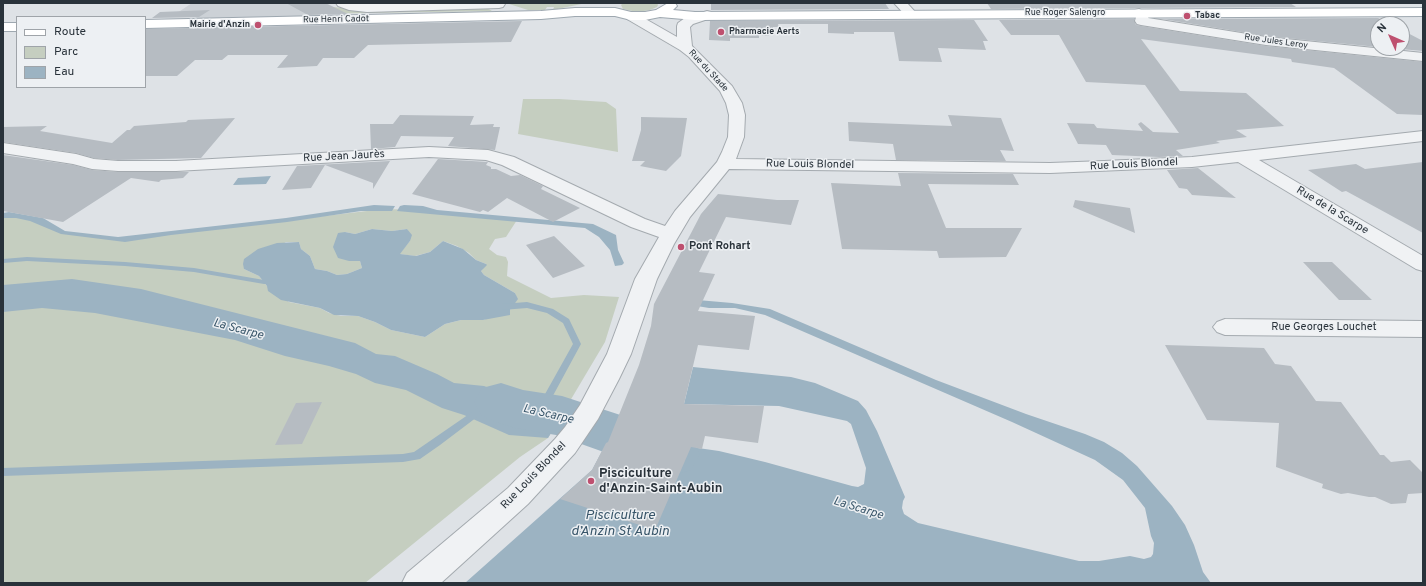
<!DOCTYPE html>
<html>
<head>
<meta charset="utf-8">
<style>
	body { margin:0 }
	#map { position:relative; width:1426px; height:586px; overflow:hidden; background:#dee2e6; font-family:Overpass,sans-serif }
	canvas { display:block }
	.frame { position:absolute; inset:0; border:4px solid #29323a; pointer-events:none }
	.legend { position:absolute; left:16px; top:16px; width:130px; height:72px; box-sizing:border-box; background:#edf0f3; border:1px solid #9fa4a9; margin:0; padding:5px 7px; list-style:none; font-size:12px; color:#29323a }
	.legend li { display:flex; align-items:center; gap:8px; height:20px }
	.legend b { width:20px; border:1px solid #9fa4a9 }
	.north { position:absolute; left:1370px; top:16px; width:40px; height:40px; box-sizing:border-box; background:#edf0f3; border:1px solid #9fa4a9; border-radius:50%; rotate:315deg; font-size:11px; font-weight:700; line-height:16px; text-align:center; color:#29323a }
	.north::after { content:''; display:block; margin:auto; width:14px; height:18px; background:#be506f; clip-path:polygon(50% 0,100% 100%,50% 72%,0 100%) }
</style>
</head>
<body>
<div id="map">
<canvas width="1426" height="586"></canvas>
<div class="frame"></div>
<ul class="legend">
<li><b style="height:5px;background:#fff"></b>Route</li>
<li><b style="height:11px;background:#c5cec0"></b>Parc</li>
<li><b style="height:11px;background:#9cb3c2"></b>Eau</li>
</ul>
<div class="north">N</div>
</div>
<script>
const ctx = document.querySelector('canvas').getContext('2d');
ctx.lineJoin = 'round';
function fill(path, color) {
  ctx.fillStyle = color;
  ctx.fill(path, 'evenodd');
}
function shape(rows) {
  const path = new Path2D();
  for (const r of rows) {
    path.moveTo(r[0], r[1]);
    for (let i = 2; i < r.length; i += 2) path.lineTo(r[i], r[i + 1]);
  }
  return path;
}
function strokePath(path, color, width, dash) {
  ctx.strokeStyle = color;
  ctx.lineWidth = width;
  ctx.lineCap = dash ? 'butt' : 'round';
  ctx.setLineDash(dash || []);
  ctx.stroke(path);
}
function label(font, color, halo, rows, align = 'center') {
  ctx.font = font + ' Overpass,sans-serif';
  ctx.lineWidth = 3;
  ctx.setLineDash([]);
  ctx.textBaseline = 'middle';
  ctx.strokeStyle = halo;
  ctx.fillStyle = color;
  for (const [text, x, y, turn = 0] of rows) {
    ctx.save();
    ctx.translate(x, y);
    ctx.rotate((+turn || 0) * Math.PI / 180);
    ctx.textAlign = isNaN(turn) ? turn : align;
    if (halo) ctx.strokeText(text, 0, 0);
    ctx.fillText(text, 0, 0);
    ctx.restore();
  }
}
fill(shape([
	[192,3,326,3,334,7,289,19,191,21,201,14,177,13]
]), '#ccd1d6');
fill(shape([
	[506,3,586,3,553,10,554,7,547,7,545,10,528,10],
	[623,3,657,3,658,5,657,7,650,10,637,12,623,9,621,5],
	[334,7,356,10,487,8,492,11,307,14],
	[523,99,559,99,606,102,616,109,618,152,518,134],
	[384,209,420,210,517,220,506,237,495,239,489,249,497,255,506,257,508,262,507,276,551,298,584,295,619,297,605,342,548,438,520,457,365,583,3,583,3,216,25,216,58,232,119,240],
	[372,229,392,231,407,229,410,241,399,254,415,256,430,252,443,241,457,246,469,253,476,260,486,264,481,271,484,275,515,293,517,299,510,310,483,320,461,320,445,324,425,337,391,330,375,322,358,316,341,316,329,313,320,308,289,302,267,286,259,276,244,269,286,242,299,242,301,249,310,256,315,269,327,271,337,275,347,274,362,268,360,261,349,261,345,232,355,234]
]), '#c5cec0');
fill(shape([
	[271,176,266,184,233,185,238,178],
	[374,205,395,206,392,211,361,211,287,222,171,235,125,242,61,234,30,221,16,218,3,218,3,213,9,212,43,218,65,231,118,237,286,218],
	[404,205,423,206,437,210,593,224,616,235,618,250,624,263,622,265,615,266,610,250,599,237,585,228,397,211,400,206],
	[372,229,392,231,407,229,412,235,410,241,400,254,416,256,430,252,443,241,463,249,476,260,486,264,487,265,481,271,484,275,515,293,518,299,510,310,510,315,483,320,461,320,445,324,425,337,391,330,375,322,358,316,334,315,320,308,281,300,268,291,267,286,259,276,244,269,243,264,244,259,258,249,277,243,299,242,301,249,310,256,315,269,327,271,337,275,347,274,362,268,360,261,349,261,338,258,333,247,338,233,345,232,355,234],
	[72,279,141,289,355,343,376,354,395,356,437,374,454,383,484,386,526,401,559,405,570,400,562,416,548,438,509,435,464,415,442,408,406,390,375,383,356,374,329,366,285,356,235,340,95,313,42,308,3,312,3,285],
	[686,299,732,303,770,309,936,380,1026,414,1085,434,1104,442,1122,453,1137,466,1172,506,1185,525,1194,545,1203,572,1211,583,465,583,592,470,615,427,684,446,719,451,765,462,852,486,858,487,864,484,866,468,851,424,847,421,779,406,684,404,693,367,791,377,815,383,858,401,866,410,877,431,905,497,903,501,902,508,904,514,918,523,1079,561,1099,561,1130,556,1144,559,1151,557,1153,554,1154,543,1151,536,1145,508,1123,480,1095,460,1012,422,765,315,735,308,709,308,691,305]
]), '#9cb3c2');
fill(shape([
	[27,257,125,262,194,268,264,280,275,280,279,282,275,284,264,284,194,272,125,266,27,261,3,263,3,259,27,257],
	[527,302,553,309,569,319,581,344,543,414,540,415,537,414,535,412,573,344,563,323,547,313,527,308,502,310,498,307,502,304,527,302],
	[478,409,481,410,483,412,481,414,440,445,420,459,403,462,3,476,3,468,403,454,414,452,475,410,478,409]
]), '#9cb3c2');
fill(shape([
	[501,383,523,390,562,396,691,438,700,454,691,470,671,476,556,435,515,428,496,422,482,416,474,402,482,388,501,383]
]), '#9cb3c2');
fill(shape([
	[286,3,325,3,348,14,308,15],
	[711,3,885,3,889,9,711,10],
	[987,3,1290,3,1296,7,991,9],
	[210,10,199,17,152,18,160,12],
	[1378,18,1390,24,1378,24,1378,47,1266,36,1163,19],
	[1134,19,1136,25,1141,26,1266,46,1423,62,1423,115,1397,114,1334,68,1292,62,1291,59,1141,39,1180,91,1246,93,1284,126,1236,130,1247,137,1216,141,1220,143,1176,150,1183,156,1159,157,1112,155,1106,145,1078,144,1067,123,1094,124,1097,128,1143,131,1138,124,1141,122,1153,132,1179,133,1145,85,1086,82,1059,35,1011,35,999,20],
	[974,20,988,41,983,41,986,50,938,48,942,62,899,61,894,32,854,32,854,34,828,33,828,24,778,24,779,27,773,27,773,29,769,29,769,36,759,35,759,38,730,38,730,41,709,40,710,21],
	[522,21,511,42,368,45,354,58,323,58,317,66,277,68,288,55,228,55,222,60,195,60,177,76,145,76,145,29],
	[1402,30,1423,41,1423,51,1389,48,1402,48],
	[400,115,474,116,470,125,494,124,493,127,500,127,495,150,448,146,454,137,401,136,395,147,371,149,370,124,393,124],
	[948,115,1001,118,1014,151,1000,150,1006,161,896,160,893,144,849,141,848,122,952,126],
	[641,117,687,118,681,156,666,171,640,166,645,161,632,161,641,130],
	[235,118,201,158,118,160,94,158,76,153,3,142,3,127,47,126,40,131,112,143,127,130,130,130,134,126,186,122,188,120],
	[3,155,73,165,92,170,118,172,189,172,183,178,161,180,159,182,131,178,63,222,3,211],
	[438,159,488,162,486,165,491,167,491,169,496,169,511,176,520,175,543,186,541,189,580,208,553,222,507,198,488,212,483,210,480,212,412,194],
	[390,161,373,189,373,183,325,165,311,188,282,190,297,166],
	[1423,162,1423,233,1346,191,1342,192,1308,170,1356,164,1365,169],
	[1198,168,1236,198,1192,195,1187,189,1179,188,1167,170],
	[898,173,1013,174,1019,185,928,184,946,228,1022,228,1006,257,939,258,937,251,842,249,831,183,901,186],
	[718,194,777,200,799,200,791,225,726,217,699,272,715,274,698,311,755,316,749,350,698,345,684,404,764,406,758,443,705,436,702,449,691,447,655,530,560,499,592,470,606,443,608,442,639,365,651,326,654,304,701,214],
	[1075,200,1130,208,1135,233,1073,207],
	[554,236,585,266,553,278,526,245],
	[1303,262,1332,262,1372,300,1339,300],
	[1165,345,1264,348,1275,364,1291,366,1316,401,1341,402,1380,455,1384,455,1391,462,1410,460,1423,473,1423,493,1408,494,1406,503,1391,504,1375,497,1369,497,1348,493,1341,494,1322,488,1323,484,1276,467,1279,423,1207,420],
	[322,402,302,444,275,445,296,403]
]), '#b6bcc2');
const minor = shape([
	[336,3,367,4,412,3,505,4,503,7,499,8,367,12,349,10,338,6,336,3],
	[894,3,907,3,917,14,915,17,907,17,894,3],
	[1139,9,1147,13,1149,16,1148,18,1266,37,1423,53,1423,61,1266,45,1141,25,1137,24,1135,21,1136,17,1133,13,1135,10,1139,9],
	[707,11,711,12,713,15,711,18,693,24,690,27,692,46,732,86,742,103,745,115,744,137,736,159,1050,163,1104,161,1192,157,1423,131,1423,141,1259,160,1423,256,1423,271,1416,269,1238,162,1192,167,1050,173,729,169,690,217,674,244,657,279,631,354,619,379,598,419,575,453,528,504,441,583,402,583,407,573,508,488,555,439,565,427,580,405,607,354,635,279,659,237,631,227,502,165,486,160,429,157,176,171,118,171,92,169,73,164,3,153,3,143,76,154,94,159,118,161,176,161,429,147,488,150,514,157,645,219,665,226,675,211,717,162,722,152,728,137,729,115,726,103,720,91,689,57,680,50,627,19,625,16,627,13,631,12,635,13,677,37,677,26,678,23,685,18,707,11],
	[1225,319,1423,321,1423,337,1225,335,1217,332,1213,327,1217,322,1225,319]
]);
const major = shape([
	[668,3,675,3,677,6,673,10,695,12,1423,8,1423,16,695,20,660,17,645,20,631,20,615,16,575,16,541,19,145,28,145,20,541,11,575,8,615,8,631,12,645,12,656,10,668,3],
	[3,23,17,23,17,31,3,31,3,23]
]);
strokePath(minor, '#a4aaaf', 2);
strokePath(major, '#9ea8b0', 2);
fill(minor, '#f0f2f4');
fill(major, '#fff');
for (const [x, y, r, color] of [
	[1187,16,4,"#be506f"],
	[258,25,4,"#be506f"],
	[721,32,4,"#be506f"],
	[681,247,4,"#be506f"],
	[591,481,4,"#be506f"]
]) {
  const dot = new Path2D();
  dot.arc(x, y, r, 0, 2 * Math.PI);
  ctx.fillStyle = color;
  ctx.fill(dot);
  strokePath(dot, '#edf0f3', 1.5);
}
label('9px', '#29323a', '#edf0f3', [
	["Rue Roger Salengro",1065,13],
	["Rue Henri Cadot",336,20,-1],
	["Rue Jules Leroy",1276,42,8],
	["Rue du Stade",708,71,47]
]);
label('bold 9px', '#29323a', '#edf0f3', [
	["Tabac",1195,16],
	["Mairie d'Anzin",250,25,"right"],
	["Pharmacie Aerts",729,32]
], 'left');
label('11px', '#29323a', '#edf0f3', [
	["Rue Jean Jaurès",344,157,-3],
	["Rue Louis Blondel",810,165,1],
	["Rue Louis Blondel",1134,165,-3],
	["Rue de la Scarpe",1332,211,31],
	["Rue Georges Louchet",1324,328],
	["Rue Louis Blondel",534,476,-46]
]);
label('bold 11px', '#29323a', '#edf0f3', [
	["Pont Rohart",689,247]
], 'left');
label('italic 12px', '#385569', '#edf0f3', [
	["La Scarpe",238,330,15],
	["La Scarpe",548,415,13],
	["La Scarpe",858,509,17]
]);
label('bold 13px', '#29323a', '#edf0f3', [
	["Pisciculture",599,474],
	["d'Anzin-Saint-Aubin",599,489]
], 'left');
label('italic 14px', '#385569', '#edf0f3', [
	["Pisciculture",620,516],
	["d’Anzin St Aubin",620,532]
]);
</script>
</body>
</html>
